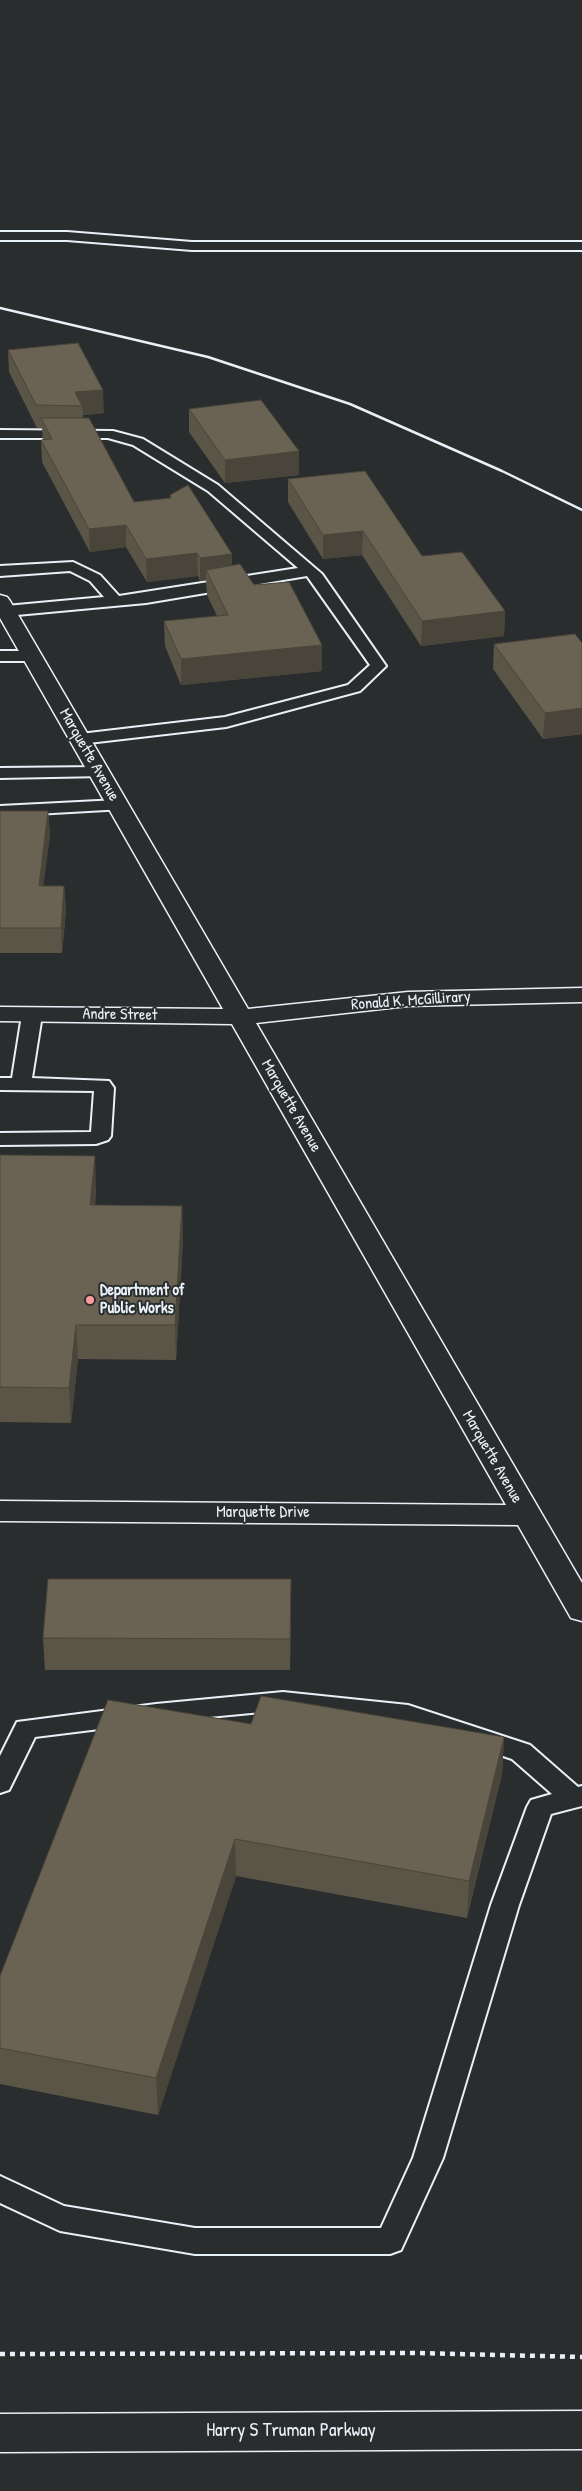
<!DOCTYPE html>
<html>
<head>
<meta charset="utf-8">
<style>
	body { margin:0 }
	canvas { display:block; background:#2a2d2e }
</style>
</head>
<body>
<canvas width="582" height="2491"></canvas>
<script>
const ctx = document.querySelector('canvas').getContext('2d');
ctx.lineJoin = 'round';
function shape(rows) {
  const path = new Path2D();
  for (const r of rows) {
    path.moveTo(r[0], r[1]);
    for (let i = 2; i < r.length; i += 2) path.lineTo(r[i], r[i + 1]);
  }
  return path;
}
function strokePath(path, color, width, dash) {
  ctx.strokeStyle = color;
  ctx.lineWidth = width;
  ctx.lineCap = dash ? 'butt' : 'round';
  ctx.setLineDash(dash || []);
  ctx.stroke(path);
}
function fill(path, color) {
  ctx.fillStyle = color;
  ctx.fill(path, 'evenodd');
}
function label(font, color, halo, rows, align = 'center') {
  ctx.font = font + ' "Patrick Hand",sans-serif';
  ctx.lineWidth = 4;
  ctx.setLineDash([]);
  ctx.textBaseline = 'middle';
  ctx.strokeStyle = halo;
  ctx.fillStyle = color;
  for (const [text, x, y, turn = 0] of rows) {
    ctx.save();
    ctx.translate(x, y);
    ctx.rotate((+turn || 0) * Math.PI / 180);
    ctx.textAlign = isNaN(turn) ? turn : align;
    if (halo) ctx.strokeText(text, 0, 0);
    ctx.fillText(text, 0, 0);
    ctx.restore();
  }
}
const lane = shape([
	[0,232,67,232,192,242,582,242,582,250,192,250,67,240,0,240,0,232],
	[0,430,113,431,143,439,218,485,322,574,386,666,360,691,226,727,80,744,74,743,72,739,74,735,80,734,225,717,348,685,370,665,307,576,146,603,6,616,1,614,1,608,6,606,104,597,90,581,70,571,0,576,0,566,73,562,100,575,119,596,298,568,208,491,133,445,108,438,0,438,0,430],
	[0,651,31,651,39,656,31,661,0,661,0,651],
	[99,767,105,768,107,772,105,776,0,778,0,768,99,767],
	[118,800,124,801,127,805,124,809,0,816,0,806,118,800],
	[32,1009,39,1011,42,1015,32,1078,109,1081,114,1088,111,1136,108,1140,96,1144,0,1145,0,1133,91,1132,94,1091,0,1090,0,1078,12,1078,22,1015,25,1011,32,1009],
	[283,1692,408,1705,530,1745,578,1787,582,1786,582,1806,551,1814,519,1905,443,2158,401,2250,390,2254,195,2254,60,2231,0,2203,0,2176,64,2206,195,2228,381,2228,413,2158,491,1905,527,1807,531,1800,552,1794,512,1759,398,1721,283,1710,156,1722,35,1737,9,1790,0,1793,0,1756,17,1722,156,1704,283,1692]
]);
const street = shape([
	[0,595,7,597,10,601,248,1009,408,992,582,988,582,1002,408,1006,256,1023,582,1583,582,1621,571,1618,518,1525,0,1521,0,1501,506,1505,232,1024,0,1021,0,1007,223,1009,0,618,0,595]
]);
const secondary = shape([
	[582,2411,582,2449,0,2452,0,2414,582,2411]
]);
strokePath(lane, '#e8f1f8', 4);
strokePath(street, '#e8f1f8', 3);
strokePath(secondary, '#e8f1f8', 3);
strokePath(shape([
	[0,2354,416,2353,582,2357]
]), '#e8f1f8', 4.5, [5, 5]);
fill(lane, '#2a2d2e');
fill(street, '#2a2d2e');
fill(secondary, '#2a2d2e');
strokePath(shape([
	[0,308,208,357,350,404,502,471,582,510]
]), '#e8f1f8', 2.5);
fill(shape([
	[8,350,104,413,83,415,83,418,134,502,170,498,170,495,232,566,322,645,322,671,181,685,165,646,164,621,217,616,207,595,206,580,200,581,198,576,147,582,126,547,90,552,42,462,41,440,43,440,42,428,37,428,9,372],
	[189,409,299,451,299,475,225,483,189,432],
	[288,479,422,556,505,611,504,636,421,646,362,555,323,559,288,502],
	[582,643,582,734,543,739,493,669,494,644],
	[0,811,48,811,50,835,43,886,64,886,66,910,62,953,0,953],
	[0,1155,96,1189,95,1205,182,1206,183,1240,176,1360,78,1359,71,1423,0,1422],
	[291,1610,290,1670,45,1670,43,1638],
	[251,1724,504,1737,502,1774,467,1918,236,1876,158,2115,0,2084,0,1976]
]), '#5b5547');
fill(shape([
	[103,390,104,413,83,415,82,406,75,392],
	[299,451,299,475,225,483,225,460],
	[126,525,126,547,90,552,89,529],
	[363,531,362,555,323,559,323,535],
	[197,553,198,576,147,582,146,559],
	[232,554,232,576,206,570,206,580,200,581,200,558],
	[505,611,504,636,421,646,422,621],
	[322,645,322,671,181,685,181,659],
	[582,708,582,734,543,739,545,713],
	[48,811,50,835,40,910,39,886],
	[64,886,66,910,62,953,61,928],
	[95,1156,96,1189,91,1239,90,1205],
	[182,1206,183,1240,176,1360,175,1325],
	[76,1325,78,1359,71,1423,69,1388],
	[291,1579,291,1610,290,1670,290,1639],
	[504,1737,502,1774,467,1918,469,1881],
	[235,1839,236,1876,158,2115,156,2078]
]), '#4a453a');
const building = shape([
	[78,343,103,390,75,392,82,406,36,405,8,350,78,343],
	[261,400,299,451,225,460,189,409,261,400],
	[41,418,89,418,134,502,171,498,170,495,188,485,232,554,200,558,197,553,146,559,126,525,89,529,41,440,52,439,41,418],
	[365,471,422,556,462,552,505,611,422,621,363,531,323,535,288,479,365,471],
	[240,564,254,585,289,582,322,645,181,659,164,621,228,615,206,570,240,564],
	[575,634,582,643,582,708,545,713,494,644,575,634],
	[0,811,48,811,39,886,64,886,61,928,0,928,0,811],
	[0,1155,95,1156,90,1205,182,1206,175,1325,76,1325,69,1388,0,1387,0,1155],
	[48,1579,291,1579,290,1639,43,1638,48,1579],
	[261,1696,504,1737,469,1881,235,1839,156,2078,0,2048,0,1976,108,1700,251,1724,261,1696]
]);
fill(building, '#6a6353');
strokePath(building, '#4a453a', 1);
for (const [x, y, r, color] of [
	[90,1300,5,"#ff9aa2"]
]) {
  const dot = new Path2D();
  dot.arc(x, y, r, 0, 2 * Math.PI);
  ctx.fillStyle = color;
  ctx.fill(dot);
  strokePath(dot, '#2a2d2e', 2);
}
label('16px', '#e8f1f8', '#2a2d2e', [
	["Marquette Avenue",89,755,60],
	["Ronald K. McGillirary",411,1001,-4],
	["Andre Street",120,1015,1],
	["Marquette Avenue",291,1106,60],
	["Marquette Avenue",492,1457,60],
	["Marquette Drive",263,1513]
]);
label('bold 16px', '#e8f1f8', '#2a2d2e', [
	["Department of",100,1291],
	["Public Works",100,1309]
], 'left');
label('19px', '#e8f1f8', '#2a2d2e', [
	["Harry S Truman Parkway",291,2431]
]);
</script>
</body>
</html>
